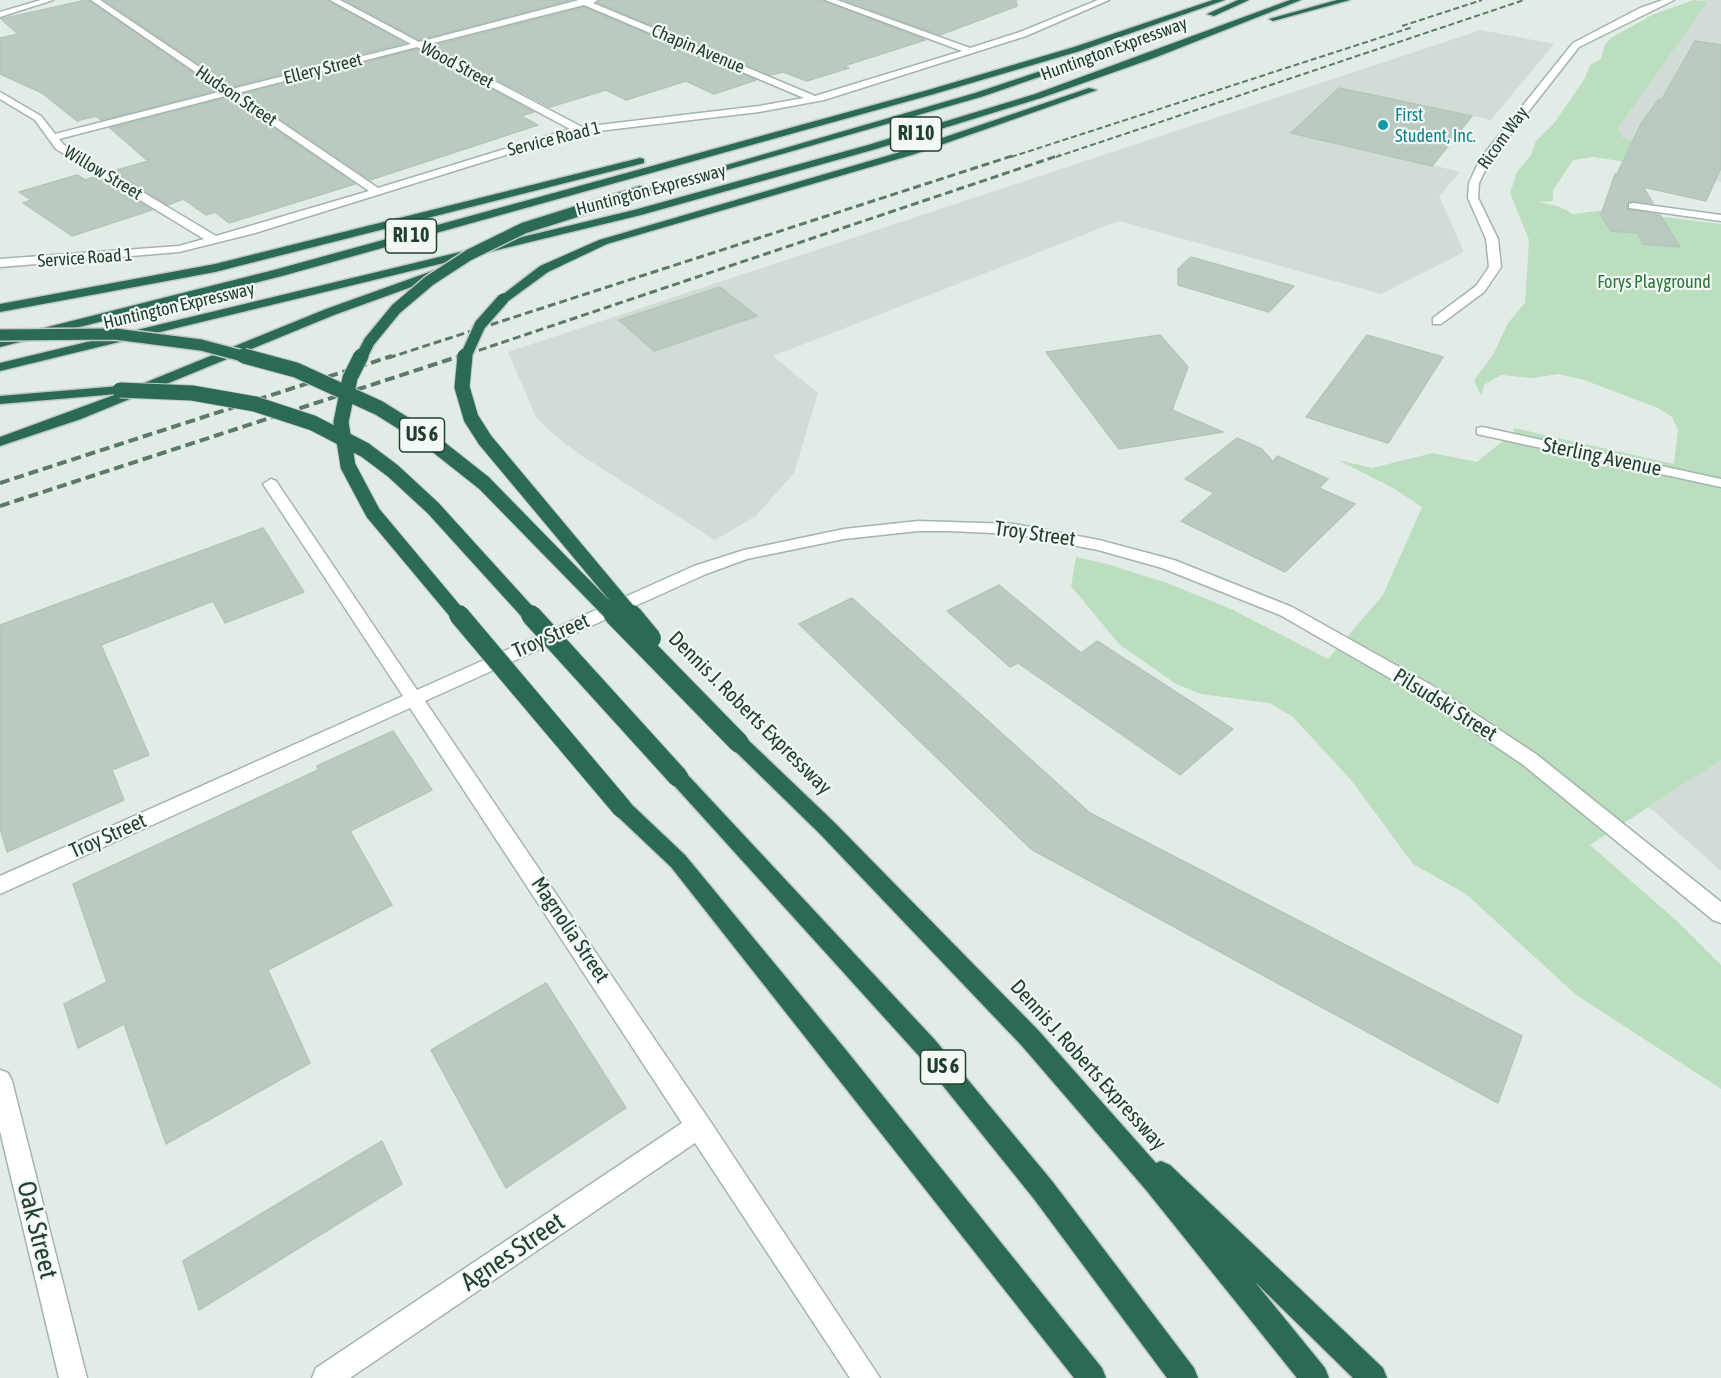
<!DOCTYPE html>
<html>
<head>
<meta charset="utf-8">
<style>
	body { margin:0 }
	canvas { display:block; background:#e2ece6 }
</style>
</head>
<body>
<canvas width="1721" height="1378"></canvas>
<script>
const ctx = document.querySelector('canvas').getContext('2d');
ctx.lineJoin = 'round';
function fill(path, color) {
  ctx.fillStyle = color;
  ctx.fill(path, 'evenodd');
}
function shape(rows) {
  const path = new Path2D();
  for (const r of rows) {
    path.moveTo(r[0], r[1]);
    for (let i = 2; i < r.length; i += 2) path.lineTo(r[i], r[i + 1]);
  }
  return path;
}
function strokePath(path, color, width, dash) {
  ctx.strokeStyle = color;
  ctx.lineWidth = width;
  ctx.lineCap = dash ? 'butt' : 'round';
  ctx.setLineDash(dash || []);
  ctx.stroke(path);
}
function label(font, color, halo, rows, align = 'center') {
  ctx.font = font + ' "Asap Condensed",sans-serif';
  ctx.lineWidth = 4.5;
  ctx.setLineDash([]);
  ctx.textBaseline = 'middle';
  ctx.strokeStyle = halo;
  ctx.fillStyle = color;
  for (const [text, x, y, turn = 0] of rows) {
    ctx.save();
    ctx.translate(x, y);
    ctx.rotate((+turn || 0) * Math.PI / 180);
    ctx.textAlign = isNaN(turn) ? turn : align;
    if (halo) ctx.strokeText(text, 0, 0);
    ctx.fillText(text, 0, 0);
    ctx.restore();
  }
}
fill(shape([
	[1699,0,1721,0,1721,182,1668,171,1667,151,1622,137,1618,128,1706,2],
	[1481,30,1554,44,1491,120,1472,116,1432,165,1460,172,1439,196,1464,252,1381,294,1119,221,773,356,818,393,794,473,756,516,715,540,579,454,554,435,536,417,508,352],
	[1721,760,1721,871,1649,807]
]), '#d0dcd5');
fill(shape([
	[1694,0,1707,2,1618,128,1622,137,1668,151,1640,164,1593,157,1573,160,1553,190,1553,201,1539,202,1560,207,1573,214,1607,210,1721,224,1721,760,1590,845,1678,922,1721,965,1721,1089,1575,994,1466,894,1413,864,1351,780,1292,716,1269,703,1201,694,1176,684,1119,644,1071,586,1076,557,1107,564,1167,583,1231,609,1328,659,1383,595,1422,507,1393,488,1338,460,1372,468,1433,453,1477,462,1514,432,1514,428,1674,464,1678,430,1672,417,1658,408,1584,380,1559,374,1532,378,1501,375,1484,385,1481,396,1474,380,1493,355,1508,323,1525,303,1529,240,1510,193,1517,172,1531,155,1536,141,1555,122,1585,78,1590,65,1601,59,1605,45,1611,38,1652,15]
]), '#badebe');
const building = shape([
	[86,0,89,0,218,90,101,120,96,116,77,121,42,93,0,74,0,38,18,34,1,19,86,0],
	[104,0,328,0,405,43,232,87,104,0],
	[345,0,570,0,419,40,345,0],
	[600,0,823,0,925,40,844,66,849,68,807,81,783,72,771,75,598,3,600,0],
	[844,0,1016,0,1017,6,940,35,844,0],
	[584,7,756,80,714,94,686,81,626,100,606,90,550,107,432,46,584,7],
	[1695,41,1721,45,1721,168,1706,201,1643,187,1653,203,1632,201,1627,203,1627,209,1660,215,1680,247,1643,244,1637,233,1611,231,1601,215,1615,174,1617,174,1641,124,1659,99,1662,99,1695,41],
	[417,49,534,112,521,116,538,125,370,180,243,94,417,49],
	[1339,88,1472,116,1432,166,1291,133,1339,88],
	[229,97,355,184,229,223,215,212,206,215,183,199,168,205,113,171,148,161,110,128,229,97],
	[77,175,85,180,97,176,152,210,72,236,23,203,31,200,19,192,77,175],
	[1191,257,1294,286,1269,312,1178,285,1178,269,1191,257],
	[720,287,757,316,654,351,619,320,720,287],
	[1160,335,1188,367,1172,410,1223,432,1119,449,1046,352,1160,335],
	[1367,335,1443,357,1388,443,1306,417,1367,335],
	[1237,438,1262,449,1273,462,1277,456,1328,479,1319,488,1355,504,1285,572,1181,521,1214,493,1185,479,1237,438],
	[263,528,304,592,225,623,213,601,101,645,149,755,112,770,124,800,7,852,0,828,0,625,263,528],
	[999,585,1081,653,1097,641,1233,729,1180,775,1018,663,1010,667,947,611,999,585],
	[852,598,1090,813,1522,1036,1498,1103,1031,849,799,624,852,598],
	[393,731,432,790,350,831,392,905,268,970,310,1063,166,1144,124,1024,78,1048,64,1004,107,982,73,884,318,770,317,766,393,731],
	[546,983,626,1108,506,1188,431,1050,546,983],
	[382,1141,402,1184,199,1310,183,1261,382,1141]
]);
fill(building, '#bacac1');
strokePath(building, '#b4c6bc', 1.5);
const minor = shape([
	[41,0,53,0,0,17,0,12,41,0],
	[91,0,100,0,232,89,411,44,330,0,340,0,419,42,579,0,598,0,593,3,815,96,962,51,825,0,837,0,970,48,1020,32,1098,0,1109,0,1026,36,824,100,759,112,573,134,255,233,179,252,0,267,0,259,179,246,204,239,56,149,35,120,0,99,0,92,41,116,55,134,223,91,91,0],
	[584,5,804,98,759,106,582,127,426,45,584,5],
	[417,47,570,129,378,188,238,93,417,47],
	[229,95,369,191,216,236,64,145,59,139,229,95],
	[1663,0,1674,0,1579,47,1489,162,1479,183,1478,198,1498,239,1501,267,1484,292,1441,324,1433,324,1433,318,1476,286,1489,267,1486,239,1468,198,1469,183,1480,159,1573,43,1640,8,1663,0],
	[1633,203,1721,215,1721,221,1629,208,1629,204,1633,203],
	[1482,427,1721,479,1721,487,1477,434,1477,428,1482,427],
	[271,479,276,481,417,690,694,566,744,550,844,529,918,521,1014,524,1099,540,1174,560,1292,607,1433,686,1536,754,1721,902,1721,923,1713,920,1522,764,1421,696,1280,615,1162,568,1098,550,1014,534,949,531,918,531,844,539,747,559,706,574,425,701,708,1118,880,1378,850,1378,695,1143,350,1378,312,1378,316,1368,682,1123,410,708,0,894,0,876,403,696,263,484,271,479],
	[0,1070,8,1073,12,1081,87,1378,59,1378,0,1131,0,1070]
]);
const highway = shape([
	[1213,0,1225,0,1080,51,934,94,282,276,0,347,0,339,274,270,928,90,1074,47,1213,0],
	[1238,0,1249,0,1214,16,1207,14,1238,0],
	[1290,0,1301,0,1154,58,1041,98,876,149,641,215,0,371,0,363,634,210,868,145,1035,94,1290,0],
	[1337,0,1350,0,1273,21,1269,19,1337,0],
	[1166,29,1173,31,981,97,646,193,637,191,975,93,1166,29],
	[1089,88,1097,90,915,154,607,244,548,272,507,302,497,299,540,266,599,240,907,150,1089,88],
	[640,158,644,159,644,163,215,272,0,312,0,304,215,264,640,158],
	[435,270,439,271,439,277,334,315,81,419,0,446,0,437,117,394,0,404,0,396,120,386,127,390,326,309,435,270],
	[739,736,746,738,834,822,1038,1030,1156,1163,1161,1161,1170,1165,1383,1368,1387,1378,1353,1378,1255,1282,1325,1368,1329,1378,1297,1378,1146,1190,1022,1046,820,834,732,748,730,743,732,738,739,736],
	[678,770,685,772,935,1040,1052,1181,1194,1368,1198,1378,1167,1378,1034,1199,919,1056,671,782,668,777,671,772,678,770],
	[622,800,629,802,685,855,846,1050,1102,1368,1106,1378,1074,1378,671,867,615,814,612,808,615,802,622,800]
]);
strokePath(minor, '#a4b4ac', 3);
strokePath(highway, '#c1c9c5', 3);
fill(minor, '#fff');
fill(highway, '#2c6b53');
strokePath(shape([
	[1402,26,1482,0],
	[1011,157,1413,27],
	[1056,157,1524,0]
]), '#5c796c', 2, [6, 3]);
strokePath(shape([
	[388,358,1015,155],
	[456,358,1060,155]
]), '#5c796c', 3, [8, 4]);
strokePath(shape([
	[0,483,392,356],
	[0,506,460,356]
]), '#5c796c', 4, [10, 5]);
const highwayBridgeFar2 = shape([
	[0,335,115,334,201,345,250,358],
	[361,358,369,342,396,309,429,281,469,255,524,228,642,191],
	[465,358,480,325,503,299]
]);
const highwayBridgeFar1 = shape([
	[244,356,296,370,379,408,427,438,484,483,615,617],
	[361,356,350,378,341,422,348,466,373,513,460,617],
	[465,356,462,387,471,418,485,440,633,617],
	[120,390,192,393,255,404,313,423,365,450,393,471,433,508,532,617]
]);
const highwayBridge = shape([
	[459,615,622,808],
	[531,615,678,777],
	[614,615,739,743],
	[632,615,651,638]
]);
strokePath(highwayBridgeFar2, '#c1c9c5', 14, []);
strokePath(highwayBridgeFar1, '#c1c9c5', 17, []);
strokePath(highwayBridge, '#c1c9c5', 22, []);
strokePath(highwayBridgeFar2, '#2c6b53', 11);
strokePath(highwayBridgeFar1, '#2c6b53', 15);
strokePath(highwayBridge, '#2c6b53', 20);
for (const [x, y, r, color] of [
	[1383,125,6,"#0f9aa8"]
]) {
  const dot = new Path2D();
  dot.arc(x, y, r, 0, 2 * Math.PI);
  ctx.fillStyle = color;
  ctx.fill(dot);
  strokePath(dot, '#f2f9f5', 2);
}
label('18px', '#213e31', '#f2f9f5', [
	["Chapin Avenue",698,49,23],
	["Huntington Expressway",1114,49,-20],
	["Wood Street",457,65,28],
	["Ellery Street",323,69,-14],
	["Hudson Street",236,96,34],
	["Ricom Way",1503,138,-54],
	["Service Road 1",554,139,-14],
	["Willow Street",103,173,31],
	["Huntington Expressway",651,190,-15],
	["Service Road 1",85,258,-4],
	["Huntington Expressway",179,306,-13]
]);
label('18px', '#0d838f', '#f2f9f5', [
	["First",1395,115],
	["Student, Inc.",1395,136]
], 'left');
label('18px', '#2a763b', '#f2f9f5', [
	["Forys Playground",1654,282]
]);
for (const [x, y, w] of [
	[916,134,51],
	[411,236,51],
	[422,435,45],
	[943,1067,45]
]) {
  const box = new Path2D();
  box.roundRect(x - w / 2, y - 17, w, 34, 4.5);
  ctx.fillStyle = '#f2f9f5';
  ctx.fill(box);
  strokePath(box, '#213e31', 1.5);
}
label('bold 20px', '#213e31', null, [
	["RI 10",916,134],
	["RI 10",411,236],
	["US 6",422,435],
	["US 6",943,1067]
]);
label('21px', '#213e31', '#f2f9f5', [
	["Sterling Avenue",1602,457,12],
	["Troy Street",1035,534,8],
	["Troy Street",551,636,-24],
	["Pilsudski Street",1445,705,32],
	["Dennis J. Roberts Expressway",750,713,45],
	["Troy Street",108,836,-24],
	["Magnolia Street",570,930,56],
	["Dennis J. Roberts Expressway",1088,1065,48]
]);
label('26px', '#213e31', '#f2f9f5', [
	["Oak Street",37,1230,76],
	["Agnes Street",513,1252,-34]
]);
</script>
</body>
</html>
